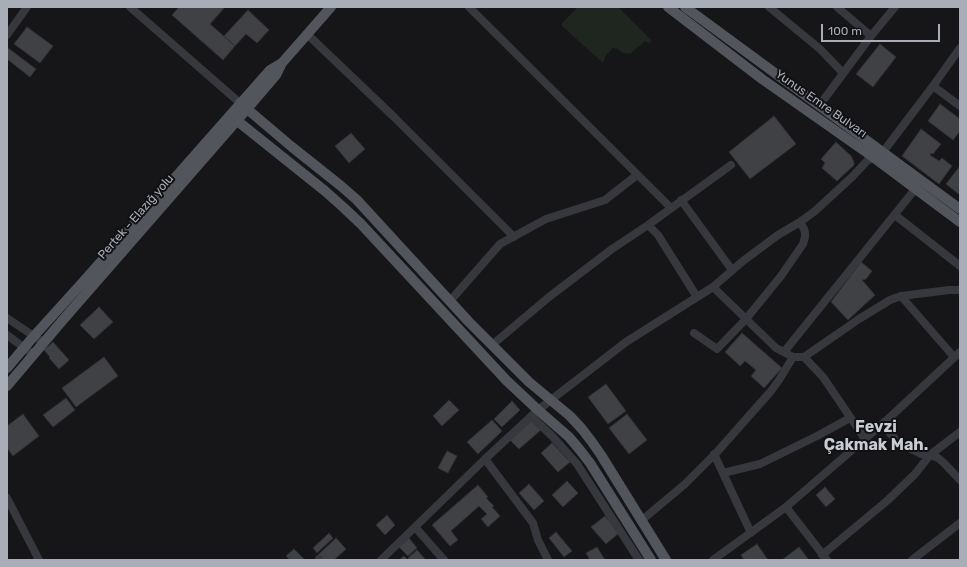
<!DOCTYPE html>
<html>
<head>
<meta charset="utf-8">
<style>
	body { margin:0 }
	#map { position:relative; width:967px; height:567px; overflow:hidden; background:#161618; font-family:Rubik,sans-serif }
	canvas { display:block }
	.frame { position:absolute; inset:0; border:8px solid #a8adb8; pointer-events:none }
	.scale { position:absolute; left:821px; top:24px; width:119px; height:18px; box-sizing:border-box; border:2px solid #a8adb8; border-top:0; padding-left:5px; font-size:12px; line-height:14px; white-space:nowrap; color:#a8adb8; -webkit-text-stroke:3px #111113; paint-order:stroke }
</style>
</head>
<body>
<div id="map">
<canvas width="967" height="567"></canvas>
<div class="frame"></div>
<div class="scale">100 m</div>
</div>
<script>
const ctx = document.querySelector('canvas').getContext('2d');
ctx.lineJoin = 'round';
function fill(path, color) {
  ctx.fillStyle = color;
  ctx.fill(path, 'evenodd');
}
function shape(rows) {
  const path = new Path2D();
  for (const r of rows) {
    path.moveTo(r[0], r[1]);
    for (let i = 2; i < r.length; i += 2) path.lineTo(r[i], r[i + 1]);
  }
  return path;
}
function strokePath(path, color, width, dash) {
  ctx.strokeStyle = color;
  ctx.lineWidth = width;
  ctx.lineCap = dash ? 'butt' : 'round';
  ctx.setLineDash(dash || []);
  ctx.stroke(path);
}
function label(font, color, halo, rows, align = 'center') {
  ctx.font = font + ' Rubik,sans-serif';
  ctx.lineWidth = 4;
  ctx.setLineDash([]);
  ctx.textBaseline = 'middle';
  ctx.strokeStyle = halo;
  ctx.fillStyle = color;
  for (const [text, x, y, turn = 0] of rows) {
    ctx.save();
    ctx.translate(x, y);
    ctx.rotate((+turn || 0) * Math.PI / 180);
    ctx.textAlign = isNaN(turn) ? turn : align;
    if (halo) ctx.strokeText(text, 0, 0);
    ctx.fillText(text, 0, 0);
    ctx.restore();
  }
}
fill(shape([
	[578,7,618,7,652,41,649,43,645,41,630,54,623,53,618,49,613,48,606,55,603,63,562,26,562,23]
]), '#1e261f');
const building = shape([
	[179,7,225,7,210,24,235,46,223,60,172,15,179,7],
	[248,10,269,30,257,43,246,34,235,46,224,36,248,10],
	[27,27,53,46,40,63,14,44,27,27],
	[880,44,896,57,873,87,856,74,880,44],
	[8,48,36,69,30,77,7,59,7,49,8,48],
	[940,104,960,119,960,131,953,140,928,121,940,104],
	[774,116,796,144,750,179,729,152,774,116],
	[921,129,941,144,933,154,931,153,930,155,939,161,942,158,952,166,939,184,902,156,921,129],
	[351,133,365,149,349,163,335,146,351,133],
	[836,142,851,156,854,162,854,165,837,181,822,168,825,163,821,159,836,142],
	[960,166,960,195,946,184,960,166],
	[861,262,872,271,866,279,862,280,875,295,848,320,831,302,861,262],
	[99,307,113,322,94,339,80,325,99,307],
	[742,333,782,368,764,388,751,376,756,370,745,361,740,366,725,352,742,333],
	[53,342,69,360,59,369,49,358,50,357,44,350,53,342],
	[104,357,118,376,76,407,62,388,104,357],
	[606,384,626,411,608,424,588,397,606,384],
	[66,398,75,410,53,427,43,415,66,398],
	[449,400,459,410,442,426,433,416,449,400],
	[512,401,520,410,502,427,494,419,512,401],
	[23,414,39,436,13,456,7,448,7,426,23,414],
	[627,414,647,440,629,454,609,428,627,414],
	[532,418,542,429,519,449,509,439,532,418],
	[492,420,502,431,478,454,467,442,492,420],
	[552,443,570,462,558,472,541,453,552,443],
	[447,451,457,456,448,473,438,468,447,451],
	[567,481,578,493,563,507,552,495,567,481],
	[529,484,544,501,534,510,519,493,529,484],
	[478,485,488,497,486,498,494,506,492,507,500,516,488,527,481,519,487,514,479,506,451,531,458,540,450,546,432,525,478,485],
	[825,487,835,499,826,507,816,495,825,487],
	[387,515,395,525,385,535,376,525,387,515],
	[605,516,619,533,606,544,591,527,605,516],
	[556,532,572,551,564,557,549,538,556,532],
	[329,533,333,538,317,553,313,548,329,533],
	[336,538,346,549,334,560,322,560,318,555,336,538],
	[409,538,417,548,408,556,399,547,409,538],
	[757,544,768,560,744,560,741,555,757,544],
	[597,547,605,560,590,560,586,553,597,547],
	[799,547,809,560,782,560,799,547],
	[294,549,305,560,290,560,286,556,294,549],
	[417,550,425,559,423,560,410,560,408,558,417,550],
	[404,556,408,560,399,560,404,556]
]);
fill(building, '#404145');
strokePath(building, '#303034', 1);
strokePath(shape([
	[130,7,240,103],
	[469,7,671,208],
	[769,7,820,49,843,73],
	[837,7,871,36],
	[307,34,394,117,514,237],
	[7,35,27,7],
	[933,86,960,106],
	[819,106,871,36,895,7],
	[681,200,732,270],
	[895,215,960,266],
	[648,225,731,165],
	[713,287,776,348,793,357,804,357,823,377,865,439],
	[901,296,954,357],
	[450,301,500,244,546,219,605,200,637,175],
	[7,318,44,343],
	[694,333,717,349,746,319,781,276,803,244,805,237,805,233,804,229,800,222],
	[7,335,34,355],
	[492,345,549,297,612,249,648,225,658,235,697,297],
	[784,352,916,188],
	[804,357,859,319,890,300,901,296,949,290,960,290],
	[531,416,552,436,577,464,639,560],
	[882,424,896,440,905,446,921,454,930,455,938,458,944,463,960,480],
	[714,454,751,533],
	[485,459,533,523,538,540,548,560],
	[723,473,760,464,817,436,850,418],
	[7,498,39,560],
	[786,507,827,560],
	[642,520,685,484,717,452,771,391,779,380,793,357],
	[415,527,444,560],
	[822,555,888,500,915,474,930,455,960,432],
	[319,559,319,560],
	[381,560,485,459,538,410,626,342,713,287,743,261,778,235,800,222,815,211,852,177,867,161,883,152,933,86,960,48],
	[713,560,786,507,888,419,960,352],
	[912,560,960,523]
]), '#37383d', 8);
strokePath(shape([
	[668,7,762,79,873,157,960,222],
	[685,7,960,209],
	[240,103,292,147,341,186,357,200,469,322,529,382,570,416,582,429,592,442,601,455,666,560],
	[230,115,325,191,343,207,361,224,507,381,538,410,569,437,580,450,590,463,651,560],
	[7,368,34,336,82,283,270,70,282,63],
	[7,386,62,321,247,109,276,75,282,63,331,7]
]), '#53555c', 10);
label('12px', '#a8adb8', '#111113', [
	["Yunus Emre Bulvarı",821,104,35],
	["Pertek - Elazığ yolu",136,217,-49]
]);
label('bold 16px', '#c9ccd4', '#111113', [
	["Fevzi",876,427],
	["Çakmak Mah.",876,445]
]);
</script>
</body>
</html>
